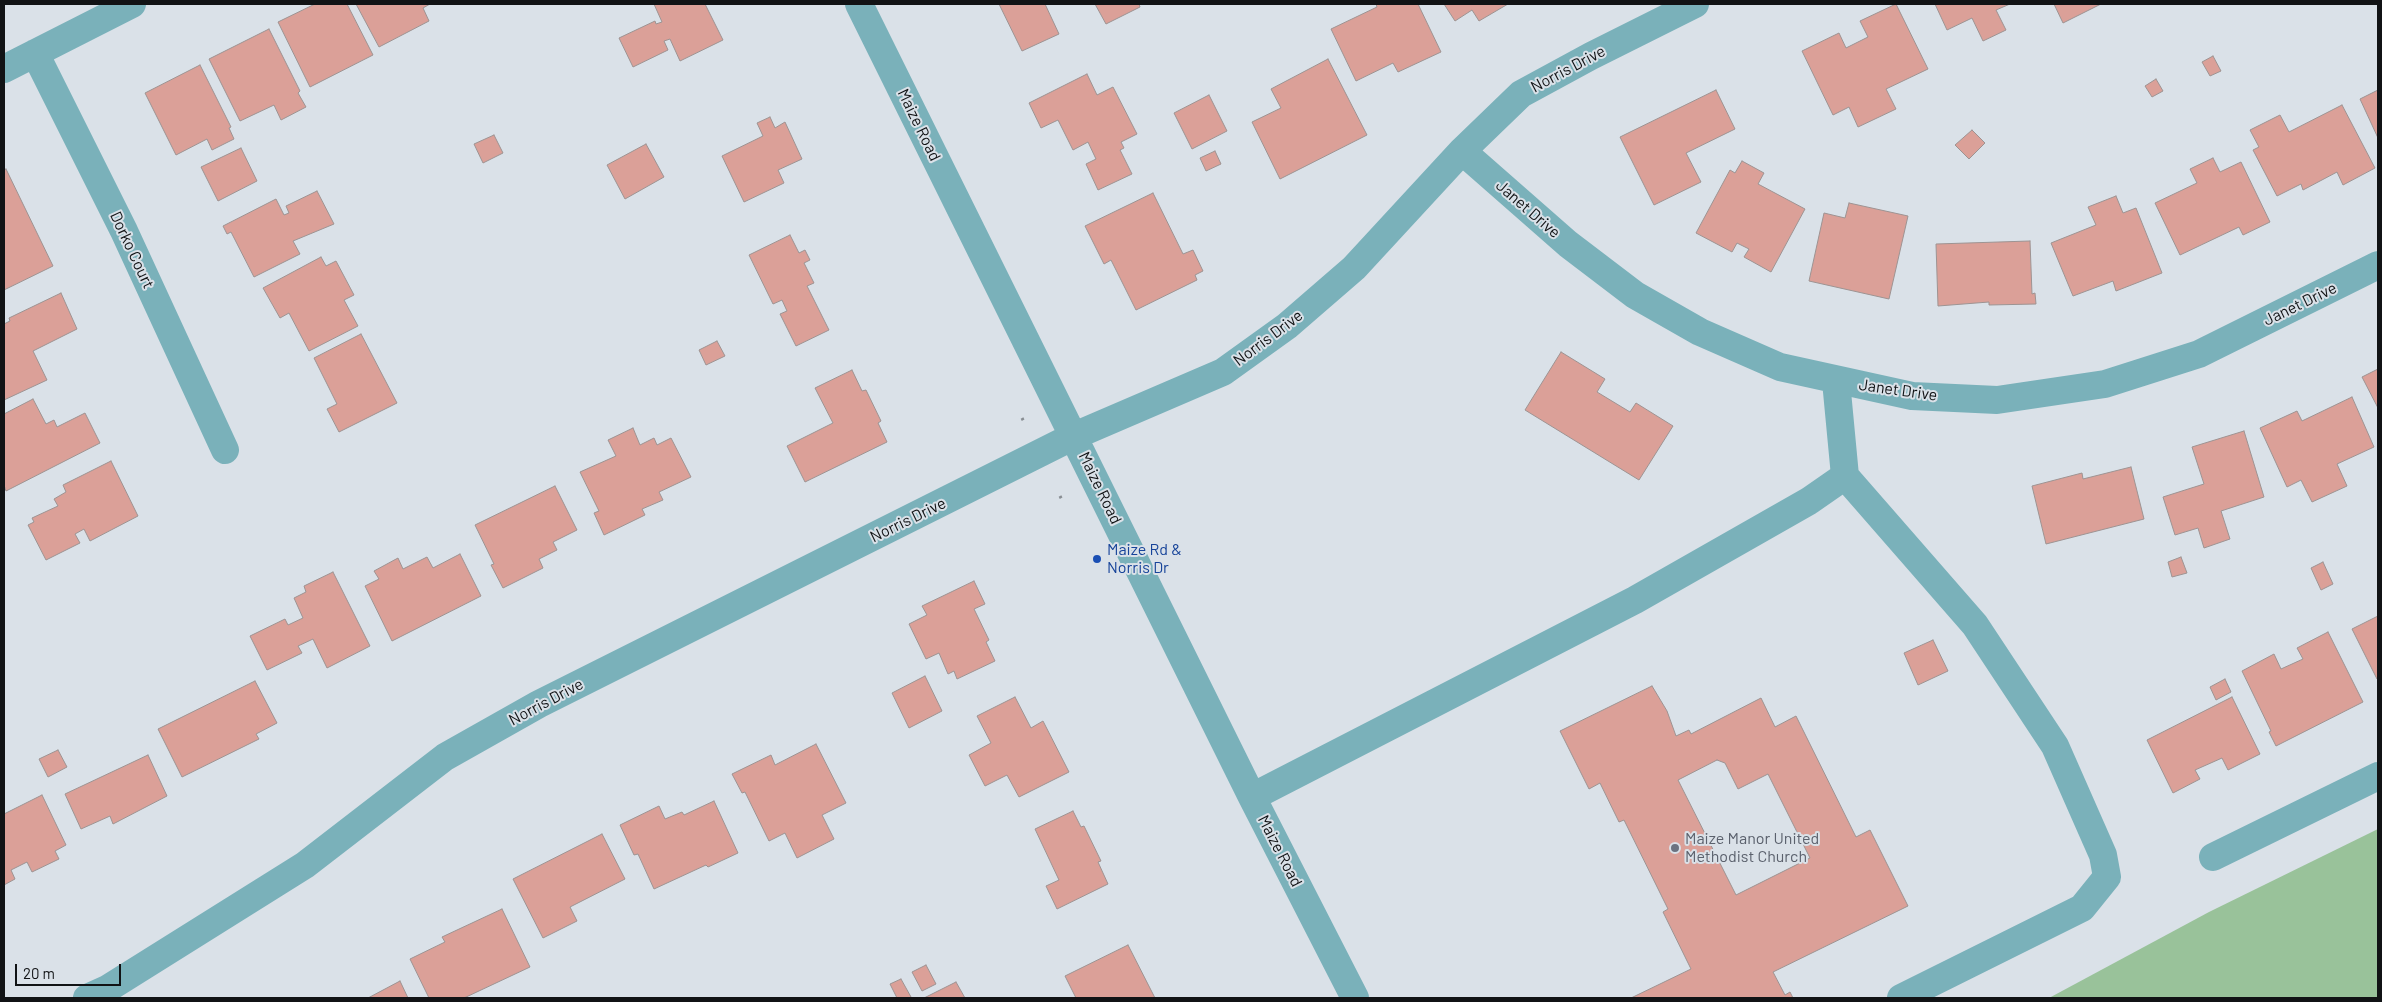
<!DOCTYPE html>
<html>
<head>
<meta charset="utf-8">
<style>
	body { margin:0 }
	#map { position:relative; width:2382px; height:1002px; overflow:hidden; background:#dae1e8; font-family:Barlow,sans-serif }
	canvas { display:block }
	.frame { position:absolute; inset:0; border:5px solid #111315; pointer-events:none }
	.scale { position:absolute; left:15px; top:964px; width:106px; height:22px; box-sizing:border-box; border:2px solid #111315; border-top:0; padding-left:6px; font-size:15px; line-height:18px; white-space:nowrap; color:#111315; -webkit-text-stroke:4px #dae1e8; paint-order:stroke }
</style>
</head>
<body>
<div id="map">
<canvas width="2382" height="1002"></canvas>
<div class="frame"></div>
<div class="scale">20 m</div>
</div>
<script>
const ctx = document.querySelector('canvas').getContext('2d');
ctx.lineJoin = 'round';
function fill(path, color) {
  ctx.fillStyle = color;
  ctx.fill(path, 'evenodd');
}
function shape(rows) {
  const path = new Path2D();
  for (const r of rows) {
    path.moveTo(r[0], r[1]);
    for (let i = 2; i < r.length; i += 2) path.lineTo(r[i], r[i + 1]);
  }
  return path;
}
function strokePath(path, color, width, dash) {
  ctx.strokeStyle = color;
  ctx.lineWidth = width;
  ctx.lineCap = dash ? 'butt' : 'round';
  ctx.setLineDash(dash || []);
  ctx.stroke(path);
}
function label(font, color, halo, rows, align = 'center') {
  ctx.font = font + ' Barlow,sans-serif';
  ctx.lineWidth = 4;
  ctx.setLineDash([]);
  ctx.textBaseline = 'middle';
  ctx.strokeStyle = halo;
  ctx.fillStyle = color;
  for (const [text, x, y, turn = 0] of rows) {
    ctx.save();
    ctx.translate(x, y);
    ctx.rotate((+turn || 0) * Math.PI / 180);
    ctx.textAlign = isNaN(turn) ? turn : align;
    if (halo) ctx.strokeText(text, 0, 0);
    ctx.fillText(text, 0, 0);
    ctx.restore();
  }
}
fill(shape([
	[2378,829,2378,998,2049,998,2209,912]
]), '#99c29a');
const building = shape([
	[315,4,347,4,373,55,310,87,278,22,315,4],
	[356,4,430,4,423,8,429,21,379,47,356,4],
	[654,4,705,4,723,40,680,61,670,39,664,41,668,50,633,67,619,38,655,21,656,24,662,22,654,4],
	[999,4,1045,4,1059,34,1022,51,999,4],
	[1095,4,1139,4,1140,7,1106,24,1095,4],
	[1376,4,1418,4,1441,52,1398,72,1393,63,1356,81,1331,29,1377,7,1376,4],
	[1444,4,1508,4,1479,21,1472,10,1455,21,1444,4],
	[1896,4,1928,69,1886,89,1896,109,1858,127,1849,107,1833,115,1802,51,1839,33,1846,48,1868,37,1860,21,1896,4],
	[1935,4,2010,4,1996,10,2006,30,1983,41,1972,18,1947,30,1935,4],
	[2054,4,2101,4,2063,23,2054,4],
	[269,29,300,91,298,93,306,107,281,120,274,105,240,121,209,59,269,29],
	[2213,56,2221,71,2210,76,2202,62,2213,56],
	[1328,59,1367,135,1280,179,1252,122,1281,108,1271,89,1328,59],
	[200,65,231,127,229,128,234,139,212,150,207,139,176,155,145,93,200,65],
	[1087,74,1097,95,1113,87,1137,134,1121,142,1124,148,1120,150,1132,174,1098,190,1086,164,1096,159,1088,142,1073,150,1058,120,1041,128,1029,103,1087,74],
	[2156,79,2163,91,2152,97,2145,86,2156,79],
	[1716,90,1735,129,1686,153,1701,182,1654,205,1620,137,1716,90],
	[2378,90,2378,138,2360,99,2378,90],
	[1209,95,1227,131,1192,149,1174,113,1209,95],
	[2342,105,2375,168,2343,185,2337,172,2303,190,2301,184,2277,196,2253,150,2259,147,2250,130,2280,115,2289,132,2342,105],
	[770,117,775,128,785,122,802,159,778,170,784,183,744,202,722,156,763,136,757,123,770,117],
	[1972,130,1985,143,1969,159,1955,145,1972,130],
	[494,135,503,153,483,163,474,144,494,135],
	[646,144,664,177,625,199,607,165,646,144],
	[241,148,257,181,218,201,201,167,241,148],
	[1215,151,1221,164,1206,171,1200,158,1215,151],
	[2213,158,2220,172,2241,162,2270,222,2243,235,2239,227,2180,255,2155,203,2197,183,2190,169,2213,158],
	[1742,161,1764,173,1758,184,1805,209,1771,272,1744,257,1749,249,1737,243,1732,252,1696,233,1730,170,1735,173,1742,161],
	[6,169,53,266,4,290,4,170,6,169],
	[317,191,334,224,293,241,300,254,254,277,231,232,227,234,223,226,276,199,284,215,289,213,286,206,317,191],
	[1153,193,1183,254,1193,250,1203,271,1195,275,1197,280,1136,310,1111,260,1104,264,1085,226,1153,193],
	[2116,196,2123,213,2136,208,2162,273,2116,291,2113,281,2073,296,2051,243,2096,225,2088,207,2116,196],
	[1849,203,1908,216,1889,299,1809,281,1824,213,1845,218,1849,203],
	[790,235,799,253,805,250,810,260,804,263,814,283,807,286,829,330,796,346,780,314,787,311,782,300,773,304,749,255,790,235],
	[2030,241,2032,294,2035,293,2036,304,1989,305,1989,302,1938,306,1936,244,2030,241],
	[321,257,326,266,336,261,354,295,344,300,358,326,309,351,289,313,280,318,263,288,321,257],
	[61,293,77,329,33,351,47,380,4,400,4,324,10,321,9,318,61,293],
	[361,334,397,403,339,432,327,409,337,404,314,358,361,334],
	[717,341,725,356,706,365,699,350,717,341],
	[1561,352,1605,379,1597,392,1630,412,1636,403,1673,426,1639,480,1525,410,1561,352],
	[2378,369,2378,408,2362,377,2378,369],
	[852,370,862,391,866,390,881,421,878,423,887,442,805,482,787,446,833,423,815,388,852,370],
	[2352,397,2374,447,2337,464,2347,486,2312,502,2301,480,2287,487,2260,428,2297,411,2302,421,2352,397],
	[33,399,46,424,54,420,57,427,85,413,100,443,6,491,4,485,4,414,33,399],
	[633,428,640,445,654,438,657,445,671,438,691,477,659,492,663,500,642,509,645,515,604,535,594,513,599,511,580,472,616,456,608,440,633,428],
	[2244,431,2264,497,2221,511,2230,539,2204,548,2198,528,2175,535,2163,497,2204,484,2192,447,2244,431],
	[111,461,138,516,90,541,84,529,75,534,80,543,46,560,28,525,34,522,32,518,58,506,54,499,66,492,63,485,111,461],
	[2131,467,2144,519,2046,544,2032,486,2082,473,2083,479,2131,467],
	[555,486,577,530,553,542,557,550,539,559,543,568,503,588,491,565,494,564,475,525,555,486],
	[460,554,481,596,392,641,365,586,379,579,374,571,398,558,403,569,427,557,433,568,460,554],
	[2181,557,2187,573,2172,577,2168,562,2181,557],
	[2323,562,2333,584,2321,590,2311,568,2323,562],
	[333,572,370,646,327,668,313,639,298,646,302,653,267,670,250,636,285,619,288,625,303,618,294,598,306,592,304,586,333,572],
	[974,581,985,604,974,609,989,640,986,642,995,661,957,679,954,671,948,674,939,653,926,659,909,624,927,615,922,606,974,581],
	[2378,616,2378,678,2377,679,2352,629,2378,616],
	[2328,632,2363,702,2276,746,2269,732,2271,731,2242,671,2274,654,2281,669,2303,659,2297,648,2328,632],
	[1933,640,1948,671,1918,685,1904,653,1933,640],
	[925,676,942,711,909,728,892,693,925,676],
	[2225,679,2231,692,2216,700,2210,687,2225,679],
	[255,681,277,723,256,734,259,739,182,777,158,729,255,681],
	[1652,686,1667,711,1676,736,1689,730,1691,734,1761,698,1775,727,1796,716,1856,837,1870,830,1908,906,1773,972,1785,995,1790,992,1793,998,1631,998,1691,969,1663,912,1668,909,1624,820,1619,822,1600,783,1589,789,1560,731,1652,686],
	[1717,760,1725,763,1738,789,1768,774,1810,858,1736,895,1678,780,1717,760],
	[1015,697,1031,728,1043,721,1069,772,1019,797,1007,775,985,786,969,755,991,743,977,716,1015,697],
	[2232,697,2260,754,2228,770,2222,758,2195,770,2200,779,2173,793,2147,740,2232,697],
	[816,744,846,803,822,815,834,839,797,858,785,833,769,841,745,792,742,793,732,774,771,755,775,765,816,744],
	[58,750,67,767,48,777,39,759,58,750],
	[148,755,167,796,113,824,110,816,81,829,65,794,148,755],
	[42,795,66,845,55,851,59,859,32,872,27,862,11,870,15,879,4,885,4,814,42,795],
	[714,801,738,853,708,867,706,865,654,889,638,854,634,855,620,825,659,806,665,819,682,812,684,815,714,801],
	[1073,811,1081,827,1084,826,1101,861,1098,862,1108,884,1057,909,1046,886,1059,880,1035,829,1073,811],
	[602,834,625,879,570,907,577,921,543,938,513,879,602,834],
	[502,909,530,967,464,998,429,998,410,959,445,942,442,937,502,909],
	[1128,945,1155,998,1076,998,1065,976,1128,945],
	[926,965,936,984,922,991,912,972,926,965],
	[901,979,911,997,909,998,897,998,890,984,901,979],
	[400,981,408,998,368,998,400,981],
	[956,982,965,998,924,998,956,982]
]);
fill(building, '#dba098');
strokePath(building, '#9d9392', 1);
strokePath(shape([
	[1022,418,1024,422],
	[1060,496,1062,500]
]), '#898e93', 3, [2.5, 2.5]);
strokePath(shape([
	[859,4,1252,797,1355,998],
	[35,53,124,231,225,450],
	[4,69,132,4],
	[1462,151,1568,244,1635,295,1700,332,1780,367,1912,396,1997,400,2105,384,2199,354,2378,265],
	[1836,381,1845,476,1975,625,2055,746,2103,855,2107,877,2082,908,1901,998],
	[1252,797,1635,600,1809,501,1845,476],
	[2213,857,2378,776],
	[87,998,107,989,305,865,445,757,539,704,1074,436,1223,372,1287,326,1354,268,1462,151,1521,94,1591,56,1695,4]
]), '#7ab1ba', 28);
for (const [x, y, r, color] of [
	[1097,559,5,"#1a4fb4"],
	[1675,848,5,"#6b7280"]
]) {
  const dot = new Path2D();
  dot.arc(x, y, r, 0, 2 * Math.PI);
  ctx.fillStyle = color;
  ctx.fill(dot);
  strokePath(dot, '#dae1e8', 2);
}
label('16px', '#111315', '#dae1e8', [
	["Norris Drive",1568,69,-28],
	["Maize Road",919,125,64],
	["Janet Drive",1528,209,41],
	["Dorko Court",132,250,65],
	["Janet Drive",2300,304,-26],
	["Norris Drive",1268,338,-37],
	["Janet Drive",1898,390,8],
	["Maize Road",1100,488,64],
	["Norris Drive",908,520,-26],
	["Norris Drive",546,702,-28],
	["Maize Road",1280,851,63]
]);
label('16px', '#164399', '#dae1e8', [
	["Maize Rd &",1107,550],
	["Norris Dr",1107,568]
], 'left');
label('16px', '#5b616d', '#dae1e8', [
	["Maize Manor United",1685,839],
	["Methodist Church",1685,857]
], 'left');
</script>
</body>
</html>
